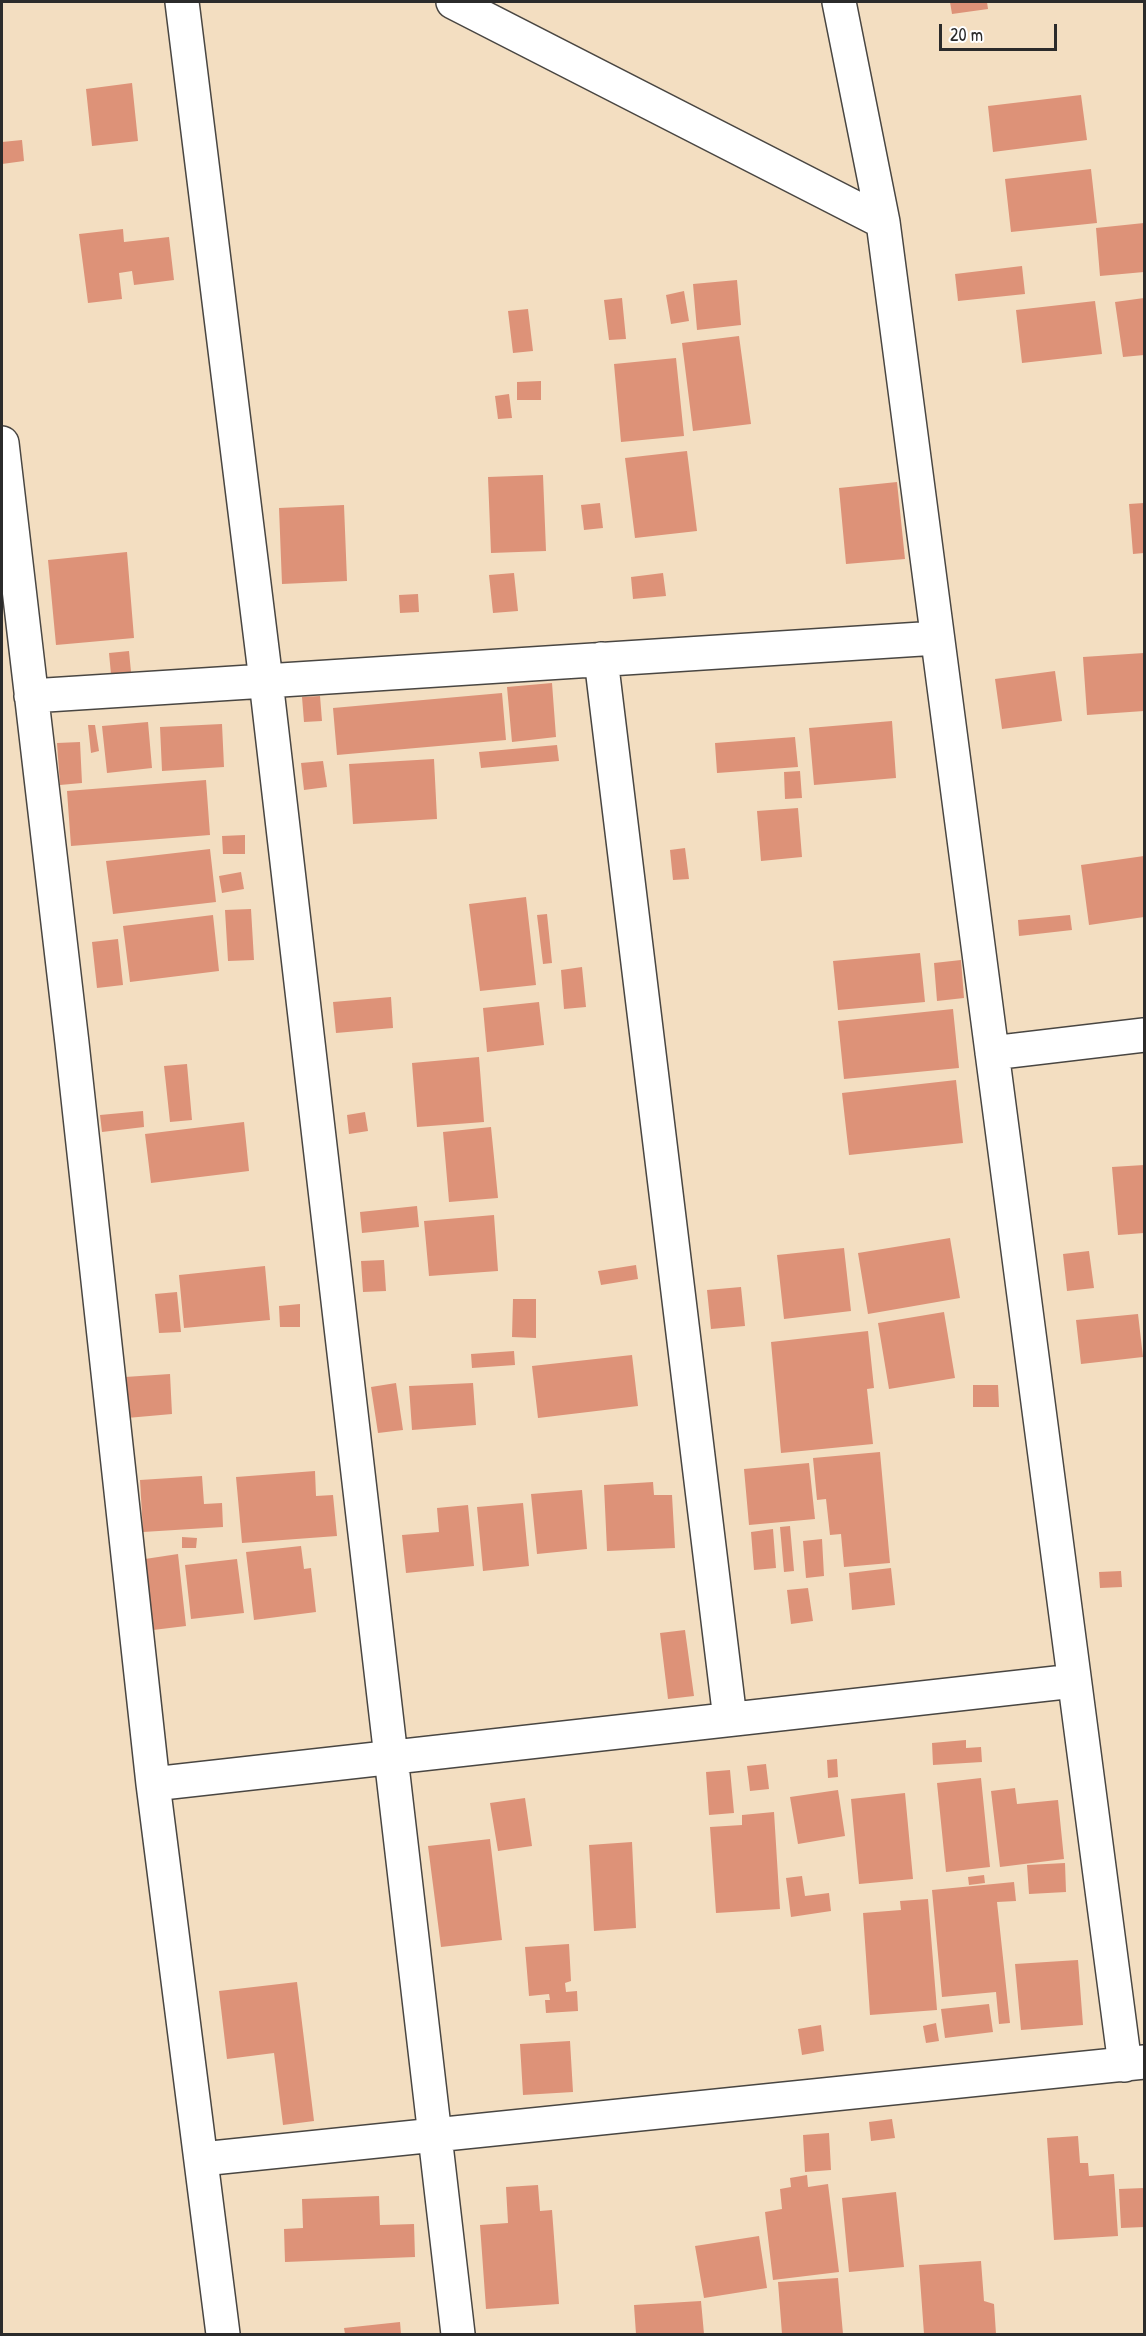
<!DOCTYPE html>
<html>
<head>
<meta charset="utf-8">
<style>
	body { margin:0 }
	#map { position:relative; width:1146px; height:2336px; overflow:hidden; background:#f3dec1; font-family:"Patrick Hand",sans-serif }
	canvas { display:block }
	.frame { position:absolute; inset:0; border:3px solid #2b2b2b; pointer-events:none }
	.scale { position:absolute; left:939px; top:24px; width:118px; height:27px; box-sizing:border-box; border:3px solid #2b2b2b; border-top:0; padding-left:8px; font-size:18px; line-height:21px; white-space:nowrap; color:#2b2b2b; -webkit-text-stroke:4px #fff; paint-order:stroke }
</style>
</head>
<body>
<div id="map">
<canvas width="1146" height="2336"></canvas>
<div class="frame"></div>
<div class="scale">20 m</div>
</div>
<script>
const ctx = document.querySelector('canvas').getContext('2d');
ctx.lineJoin = 'round';
function fill(path, color) {
  ctx.fillStyle = color;
  ctx.fill(path, 'evenodd');
}
function shape(rows) {
  const path = new Path2D();
  for (const r of rows) {
    path.moveTo(r[0], r[1]);
    for (let i = 2; i < r.length; i += 2) path.lineTo(r[i], r[i + 1]);
  }
  return path;
}
function strokePath(path, color, width, dash) {
  ctx.strokeStyle = color;
  ctx.lineWidth = width;
  ctx.lineCap = dash ? 'butt' : 'round';
  ctx.setLineDash(dash || []);
  ctx.stroke(path);
}
fill(shape([
	[950,2,987,2,988,9,952,14],
	[132,83,138,141,92,146,86,89],
	[1081,95,1087,140,993,152,988,106],
	[22,140,24,161,2,164,2,142],
	[1091,169,1097,223,1011,232,1005,179],
	[1144,223,1144,272,1100,276,1096,228],
	[123,229,124,242,169,237,174,280,134,285,132,271,119,273,122,299,88,303,79,234],
	[1022,266,1025,294,958,301,955,274],
	[737,280,741,325,697,330,693,284],
	[684,291,689,321,671,324,666,295],
	[622,298,626,339,609,340,604,300],
	[1144,298,1144,355,1123,357,1115,302],
	[1095,301,1102,354,1022,363,1016,310],
	[528,309,533,351,513,353,508,311],
	[739,336,751,424,693,431,682,343],
	[676,358,684,436,621,442,614,364],
	[541,381,541,400,517,400,517,382],
	[509,394,512,418,498,419,495,396],
	[687,451,697,531,635,538,625,458],
	[543,475,546,551,491,553,488,477],
	[897,482,905,559,846,564,839,488],
	[600,503,603,528,584,530,581,505],
	[1144,503,1144,553,1133,554,1129,504],
	[344,505,347,581,282,584,279,508],
	[127,552,134,638,56,645,48,560],
	[514,573,518,611,493,613,489,575],
	[663,573,666,596,633,599,631,577],
	[418,594,419,612,400,613,399,595],
	[129,651,131,672,111,674,109,653],
	[1144,653,1144,711,1087,715,1083,657],
	[1055,671,1062,721,1002,729,995,679],
	[552,683,556,737,512,742,507,687],
	[502,693,506,740,337,755,333,708],
	[320,696,322,721,304,722,302,697],
	[892,721,896,778,814,785,809,728],
	[148,722,152,768,107,773,102,726],
	[222,724,224,767,162,771,160,727],
	[88,725,95,725,99,751,91,753],
	[795,737,798,767,717,773,715,743],
	[80,742,82,783,60,785,57,743],
	[557,745,559,761,481,768,479,752],
	[434,759,437,819,353,824,349,764],
	[323,761,327,787,304,790,301,763],
	[800,771,802,798,785,799,784,772],
	[206,780,210,835,71,846,67,791],
	[798,808,802,857,761,861,757,811],
	[245,835,245,854,223,854,222,836],
	[685,848,689,879,673,880,670,850],
	[210,849,216,902,113,914,106,861],
	[1144,856,1144,917,1089,925,1081,865],
	[241,872,244,889,222,893,219,876],
	[526,897,536,985,480,991,469,904],
	[251,909,254,960,228,961,225,910],
	[547,914,552,963,543,964,537,915],
	[213,915,219,971,130,982,123,926],
	[1070,915,1072,930,1019,936,1018,920],
	[118,939,123,985,97,988,92,942],
	[920,953,925,1002,838,1010,833,961],
	[961,960,964,998,937,1001,934,963],
	[582,967,586,1007,564,1009,561,970],
	[391,997,393,1028,336,1033,333,1002],
	[539,1002,544,1045,487,1052,483,1008],
	[953,1009,959,1068,844,1079,838,1021],
	[479,1057,484,1122,417,1127,412,1063],
	[187,1064,192,1120,170,1122,164,1066],
	[956,1080,963,1143,849,1155,842,1093],
	[143,1111,144,1127,102,1132,100,1115],
	[365,1112,368,1131,349,1134,347,1115],
	[244,1122,249,1171,151,1183,145,1134],
	[491,1127,498,1198,449,1202,443,1132],
	[1144,1165,1144,1233,1118,1235,1112,1167],
	[417,1206,419,1227,362,1233,360,1212],
	[494,1215,498,1271,429,1276,424,1221],
	[950,1238,960,1298,868,1314,858,1253],
	[844,1248,851,1311,784,1319,777,1255],
	[1089,1251,1094,1288,1067,1291,1063,1254],
	[384,1260,386,1291,363,1292,361,1261],
	[636,1265,638,1279,601,1285,598,1271],
	[265,1266,270,1320,184,1328,179,1275],
	[741,1287,745,1326,711,1329,707,1290],
	[177,1292,181,1332,159,1333,155,1294],
	[513,1299,536,1299,536,1338,512,1337],
	[300,1304,300,1327,280,1327,279,1306],
	[944,1312,955,1378,889,1389,878,1323],
	[1138,1314,1143,1357,1081,1364,1076,1320],
	[868,1331,874,1388,867,1389,873,1444,781,1453,771,1342],
	[514,1351,515,1365,472,1368,471,1354],
	[632,1355,638,1406,538,1418,532,1366],
	[170,1374,172,1414,127,1418,125,1377],
	[396,1383,403,1430,378,1433,371,1387],
	[473,1383,476,1425,412,1430,409,1386],
	[973,1385,998,1385,999,1407,973,1407],
	[880,1452,890,1563,844,1567,841,1534,830,1535,826,1499,817,1500,813,1458],
	[809,1463,815,1519,749,1525,744,1469],
	[315,1471,316,1496,333,1495,337,1536,242,1543,236,1477],
	[202,1476,204,1504,222,1503,223,1527,143,1532,140,1480],
	[653,1482,654,1495,672,1495,675,1548,607,1551,604,1485],
	[582,1490,587,1549,537,1554,531,1494],
	[523,1503,529,1566,483,1571,477,1507],
	[468,1505,474,1566,406,1573,402,1535,439,1532,437,1508],
	[790,1526,794,1571,784,1572,780,1527],
	[773,1529,776,1568,754,1570,751,1532],
	[182,1537,197,1538,196,1548,182,1548],
	[822,1539,824,1576,806,1578,803,1541],
	[301,1546,304,1569,311,1568,316,1612,254,1620,246,1552],
	[178,1554,186,1626,153,1630,145,1559],
	[237,1559,244,1613,191,1619,185,1565],
	[891,1568,895,1605,852,1610,849,1573],
	[1121,1571,1122,1587,1100,1588,1099,1572],
	[808,1588,813,1621,791,1624,787,1590],
	[685,1630,694,1696,668,1699,660,1633],
	[966,1740,966,1748,981,1747,982,1762,933,1765,932,1743],
	[837,1759,838,1777,828,1778,827,1760],
	[766,1764,769,1789,750,1791,747,1766],
	[730,1770,734,1813,709,1815,706,1772],
	[981,1778,990,1867,946,1872,937,1783],
	[1015,1788,1017,1804,1058,1800,1064,1859,1000,1867,991,1791],
	[838,1790,845,1836,798,1844,790,1797],
	[905,1793,913,1879,859,1884,851,1799],
	[525,1798,532,1846,498,1851,490,1803],
	[774,1812,780,1909,716,1913,710,1827,742,1825,742,1815],
	[490,1839,502,1940,441,1947,428,1846],
	[632,1842,636,1928,594,1931,589,1845],
	[1065,1863,1066,1892,1029,1894,1027,1865],
	[984,1875,985,1883,969,1885,968,1877],
	[802,1876,805,1896,829,1893,831,1911,791,1917,786,1878],
	[1014,1882,1016,1901,997,1902,1010,2023,999,2024,996,1992,942,1997,932,1890],
	[928,1899,937,2010,870,2015,863,1913,901,1910,900,1901],
	[569,1944,571,1981,565,1983,566,1992,577,1991,578,2011,546,2013,545,2000,550,2000,549,1994,529,1996,525,1947],
	[1078,1960,1083,2025,1021,2030,1015,1964],
	[297,1982,314,2121,283,2125,274,2053,227,2059,219,1991],
	[989,2004,993,2032,945,2038,941,2009],
	[936,2023,939,2041,926,2043,923,2026],
	[821,2025,824,2051,802,2055,798,2029],
	[570,2041,573,2092,523,2095,520,2044],
	[892,2119,895,2138,871,2141,869,2122],
	[829,2133,831,2170,805,2172,803,2135],
	[1078,2136,1080,2163,1088,2163,1089,2176,1114,2174,1118,2236,1054,2240,1047,2138],
	[807,2175,808,2187,828,2184,839,2272,773,2280,765,2212,782,2209,780,2189,791,2187,790,2178],
	[538,2185,540,2211,552,2210,559,2304,486,2309,480,2225,508,2223,506,2187],
	[1144,2188,1144,2227,1121,2228,1119,2189],
	[896,2192,904,2267,849,2272,842,2198],
	[379,2196,380,2225,414,2224,415,2257,285,2262,284,2229,303,2228,302,2199],
	[759,2236,767,2288,704,2298,695,2246],
	[981,2261,984,2301,994,2304,996,2334,924,2334,919,2265],
	[838,2278,843,2334,782,2334,778,2282],
	[701,2301,704,2334,636,2334,634,2305],
	[400,2322,401,2334,345,2334,344,2328]
]), '#dd9278');
const minor = shape([
	[182,2,266,681,458,2334],
	[453,2,883,222],
	[839,2,883,222,1125,2065],
	[2,443,72,1043,153,1784,223,2334],
	[601,659,730,1719],
	[31,696,937,638],
	[992,1053,1144,1035],
	[153,1784,1074,1681],
	[202,2159,1144,2062]
]);
strokePath(minor, '#494642', 36);
strokePath(minor, '#fff', 33);
</script>
</body>
</html>
